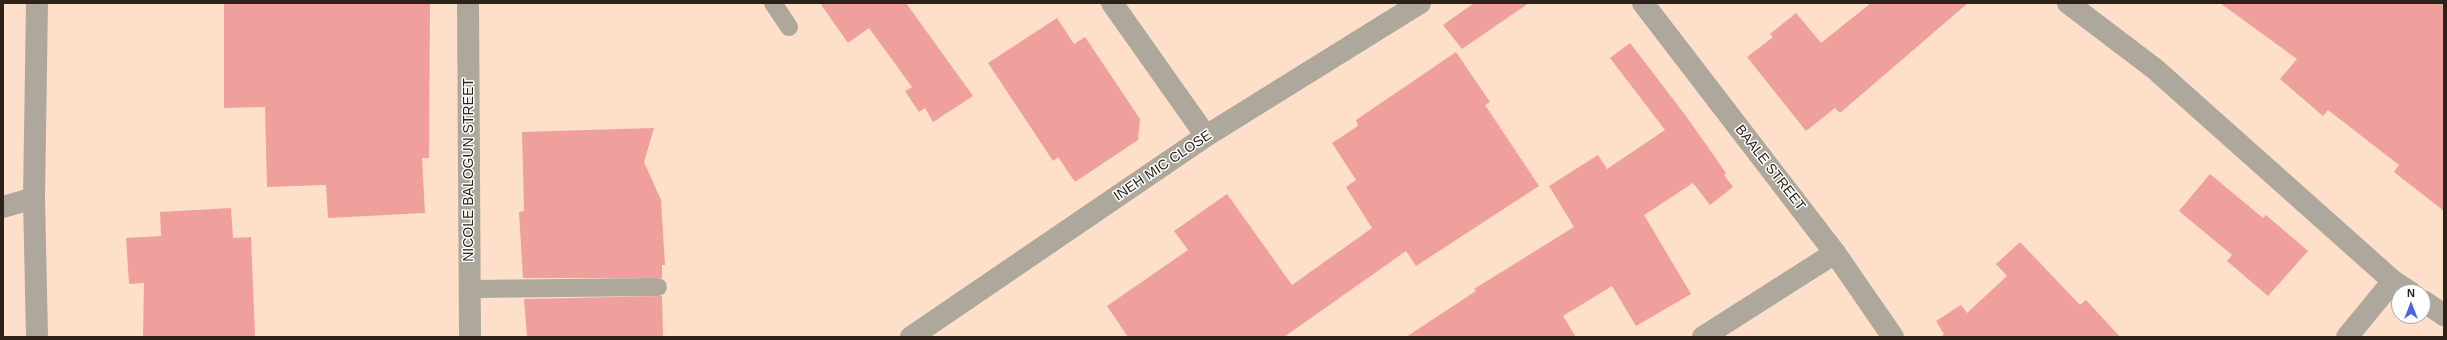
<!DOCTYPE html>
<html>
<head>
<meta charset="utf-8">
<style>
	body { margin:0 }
	#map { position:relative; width:2447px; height:340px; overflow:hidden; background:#fedfca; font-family:Arial,sans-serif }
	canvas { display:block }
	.frame { position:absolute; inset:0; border:4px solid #2d221a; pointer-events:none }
	.north { position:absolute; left:2391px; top:284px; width:40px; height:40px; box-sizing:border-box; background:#fff; border:1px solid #aba7a3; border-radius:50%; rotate:0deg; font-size:11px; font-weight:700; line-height:16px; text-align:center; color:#2d221a }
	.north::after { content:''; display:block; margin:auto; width:14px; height:18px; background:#4d66db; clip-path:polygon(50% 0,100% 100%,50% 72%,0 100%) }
</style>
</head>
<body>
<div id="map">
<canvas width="2447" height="340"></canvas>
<div class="frame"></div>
<div class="north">N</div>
</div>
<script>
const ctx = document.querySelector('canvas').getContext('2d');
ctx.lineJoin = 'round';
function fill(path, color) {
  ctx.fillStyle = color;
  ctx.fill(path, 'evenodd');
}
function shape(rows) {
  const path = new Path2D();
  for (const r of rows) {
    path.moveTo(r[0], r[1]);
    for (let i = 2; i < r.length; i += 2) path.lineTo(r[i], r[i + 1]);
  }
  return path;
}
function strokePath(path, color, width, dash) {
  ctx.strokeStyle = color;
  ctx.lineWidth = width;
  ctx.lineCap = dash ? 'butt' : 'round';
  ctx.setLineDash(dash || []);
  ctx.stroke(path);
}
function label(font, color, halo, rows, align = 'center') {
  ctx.font = font + ' Arial,sans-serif';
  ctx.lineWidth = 3;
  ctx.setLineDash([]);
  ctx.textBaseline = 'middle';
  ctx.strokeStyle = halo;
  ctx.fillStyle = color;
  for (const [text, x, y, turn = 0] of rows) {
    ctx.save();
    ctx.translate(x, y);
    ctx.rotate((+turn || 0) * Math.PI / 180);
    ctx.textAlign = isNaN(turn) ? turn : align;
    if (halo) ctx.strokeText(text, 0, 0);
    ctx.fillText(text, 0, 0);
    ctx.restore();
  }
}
fill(shape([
	[224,3,430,3,429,158,422,158,425,213,328,218,326,185,267,187,265,107,224,108],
	[820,3,906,3,973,96,933,122,925,108,919,112,905,91,912,87,869,28,848,43],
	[1474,3,1529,3,1462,49,1443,25],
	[1871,3,1968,3,1840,113,1835,108,1806,131,1747,57,1773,37,1770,34,1796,13,1821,43],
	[2220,3,2444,3,2444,211,2394,172,2399,165,2328,110,2323,116,2280,79,2297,59],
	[1057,18,1074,44,1085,37,1140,119,1138,140,1075,182,1058,157,1053,161,988,63],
	[1630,43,1686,116,1726,173,1724,175,1733,187,1710,205,1693,183,1644,215,1691,294,1636,326,1612,286,1563,316,1576,337,1406,337,1476,291,1474,289,1574,227,1549,186,1598,155,1607,169,1665,130,1610,58],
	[1456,52,1490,102,1485,105,1539,186,1416,266,1406,251,1284,337,1128,337,1107,306,1188,250,1174,231,1227,194,1292,285,1372,228,1346,187,1356,180,1332,143,1358,126,1356,120],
	[654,128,644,162,661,200,665,265,662,265,662,278,523,278,519,212,524,211,522,132],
	[2210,174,2263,218,2266,215,2308,251,2268,296,2227,261,2232,255,2179,211],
	[231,208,233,238,251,237,255,337,143,337,144,283,129,284,126,238,161,236,160,212],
	[2020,242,2080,305,2086,300,2120,337,1941,337,1944,334,1936,321,1961,305,1967,313,2007,276,1996,264],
	[662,296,663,337,527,337,524,299]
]), '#efa09c');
strokePath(shape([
	[773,3,789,27],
	[470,289,658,287]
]), '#ada89b', 18);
strokePath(shape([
	[468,3,470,337],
	[1112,3,1206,136],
	[2068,3,2155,69,2393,281,2410,292],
	[3,207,34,198],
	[2423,301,2444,315],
	[37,337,34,198,37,3],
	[911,337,1206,136,1420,3],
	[1703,337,1835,253],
	[2347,337,2393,281]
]), '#ada89b', 22);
strokePath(shape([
	[1643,3,1835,253,1893,337]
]), '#ada89b', 22);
label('14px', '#2d221a', '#fff', [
	["INEH MIC CLOSE",1163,166,-34],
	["BAALE STREET",1770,168,52],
	["NICOLE BALOGUN STREET",469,170,-90]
]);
</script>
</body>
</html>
